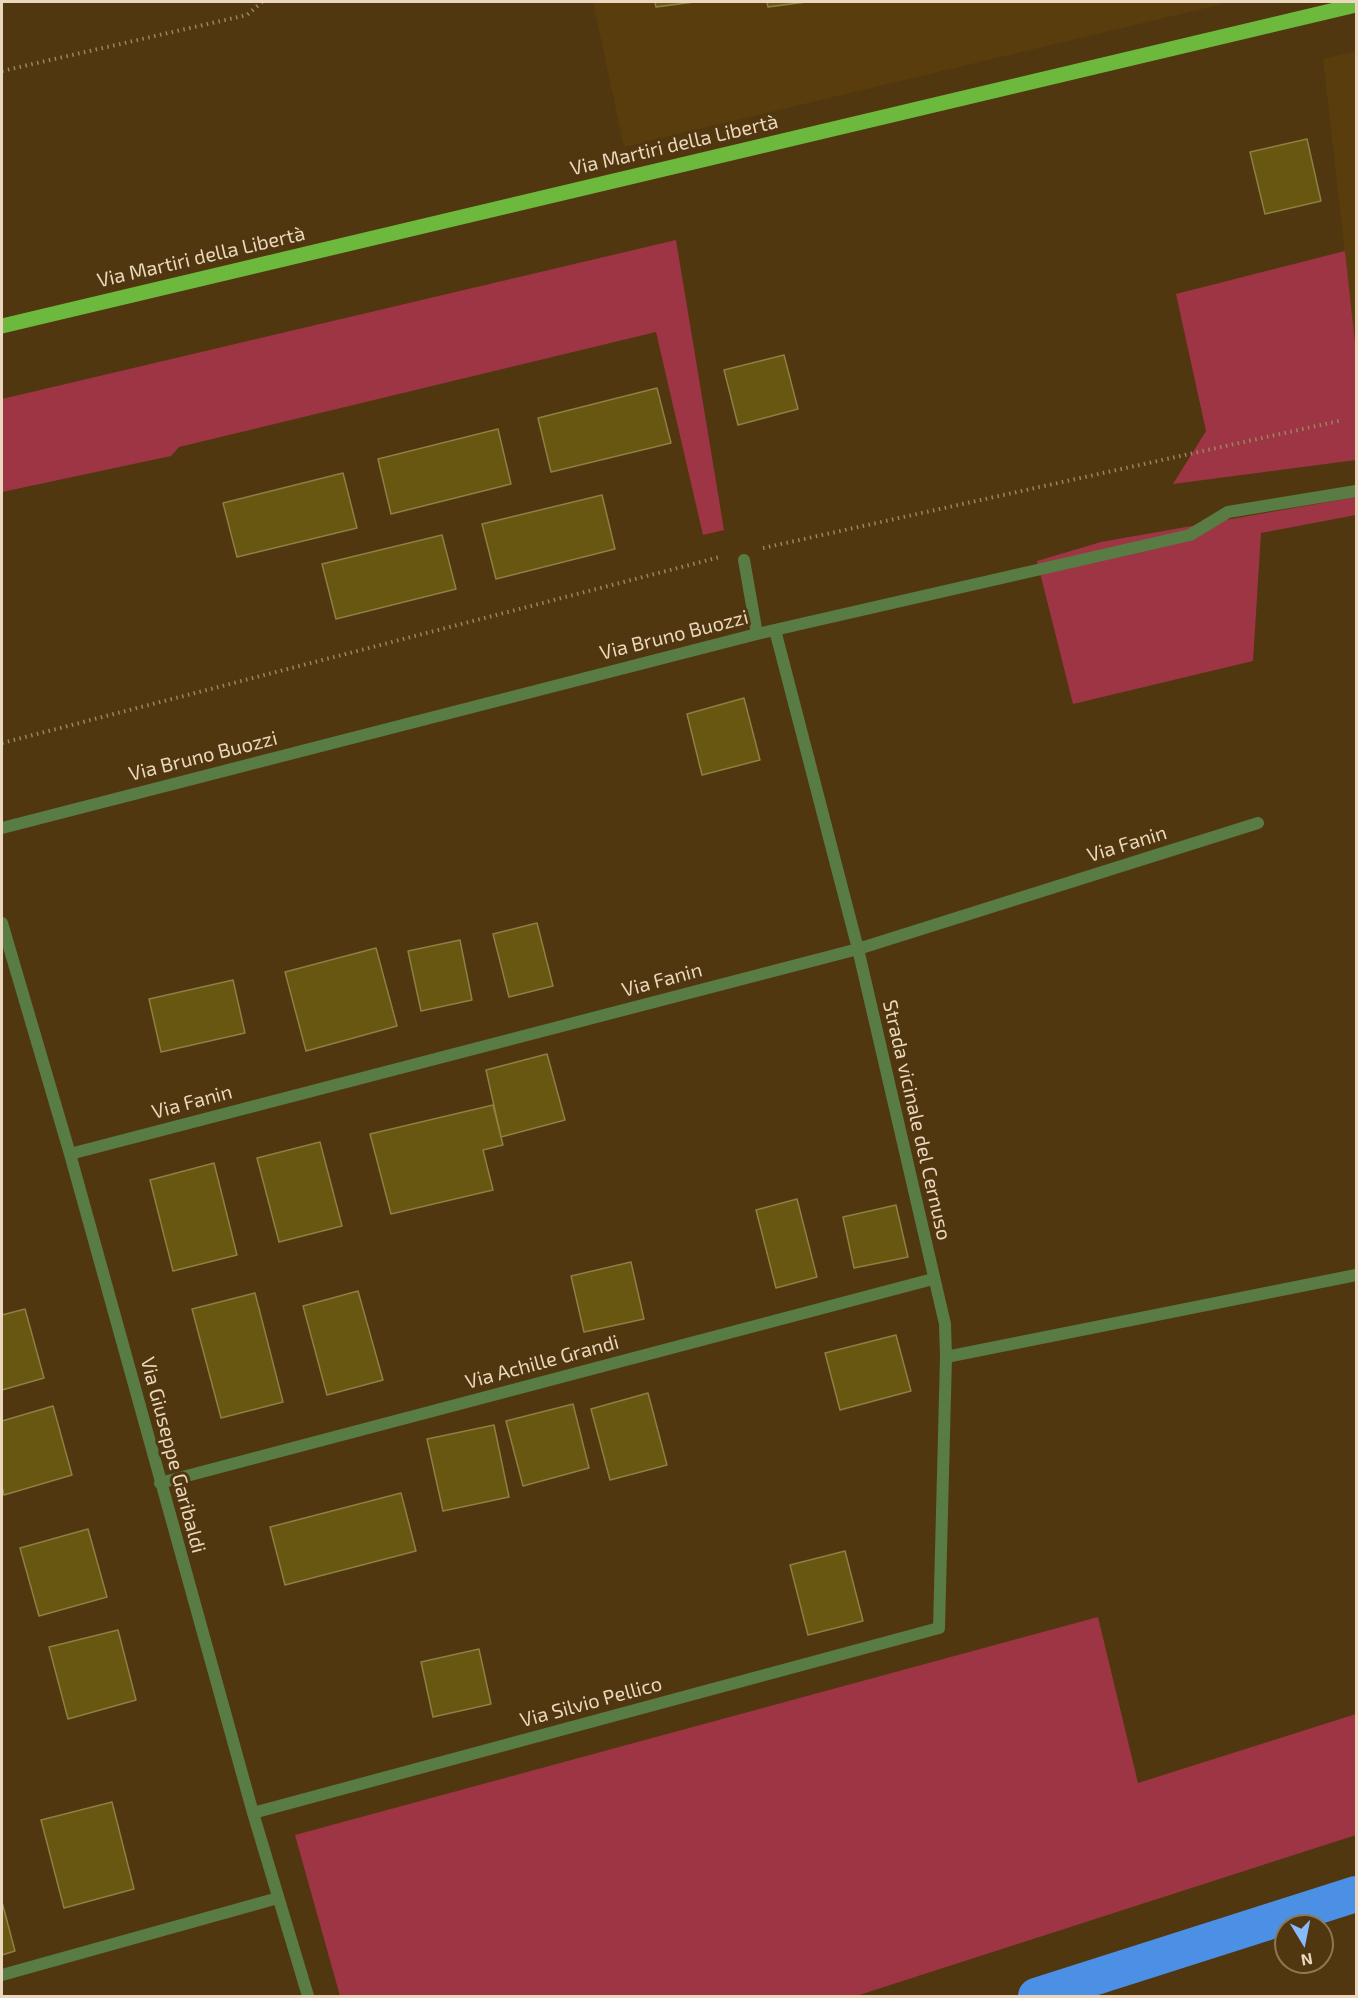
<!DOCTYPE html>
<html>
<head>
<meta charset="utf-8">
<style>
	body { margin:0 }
	#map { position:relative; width:1358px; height:1998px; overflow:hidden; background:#50370f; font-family:"Exo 2",sans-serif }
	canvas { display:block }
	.frame { position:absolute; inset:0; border:3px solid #ead7bd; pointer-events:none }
	.north { position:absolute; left:1274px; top:1914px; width:60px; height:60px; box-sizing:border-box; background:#50370f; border:2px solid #8e7755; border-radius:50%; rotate:170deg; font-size:16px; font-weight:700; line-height:24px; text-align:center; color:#ead7bd }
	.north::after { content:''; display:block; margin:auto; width:21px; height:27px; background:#88bafc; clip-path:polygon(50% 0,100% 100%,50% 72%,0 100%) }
</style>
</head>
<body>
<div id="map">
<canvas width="1358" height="1998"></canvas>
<div class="frame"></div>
<div class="north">N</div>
</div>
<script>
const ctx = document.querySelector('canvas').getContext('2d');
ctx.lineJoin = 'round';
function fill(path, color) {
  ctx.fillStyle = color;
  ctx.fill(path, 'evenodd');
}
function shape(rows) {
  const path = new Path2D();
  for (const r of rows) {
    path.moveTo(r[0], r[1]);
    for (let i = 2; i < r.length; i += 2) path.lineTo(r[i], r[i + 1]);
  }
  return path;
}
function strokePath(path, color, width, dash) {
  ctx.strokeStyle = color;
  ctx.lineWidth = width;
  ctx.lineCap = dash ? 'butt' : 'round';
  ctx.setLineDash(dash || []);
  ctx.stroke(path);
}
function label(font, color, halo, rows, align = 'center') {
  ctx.font = font + ' "Exo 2",sans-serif';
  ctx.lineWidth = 6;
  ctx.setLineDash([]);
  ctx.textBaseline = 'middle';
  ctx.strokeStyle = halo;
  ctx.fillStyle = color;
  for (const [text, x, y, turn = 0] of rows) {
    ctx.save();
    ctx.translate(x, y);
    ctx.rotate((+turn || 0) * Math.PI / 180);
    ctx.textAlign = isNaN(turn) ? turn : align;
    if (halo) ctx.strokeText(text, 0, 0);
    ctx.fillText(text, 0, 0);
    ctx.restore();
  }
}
fill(shape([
	[593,2,1231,2,624,147],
	[1356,51,1356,352,1323,59]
]), '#593d0c');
fill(shape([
	[676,240,724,530,703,535,656,332,179,447,171,456,2,492,2,399],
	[1345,251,1356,352,1356,460,1173,484,1206,431,1176,294],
	[1356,497,1356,515,1261,533,1253,661,1073,704,1037,561,1101,542],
	[1098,1617,1138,1783,1356,1714,1356,1835,856,1996,340,1996,295,1835]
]), '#9e3544');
strokePath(shape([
	[1036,1996,1356,1894]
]), '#4c90e5', 36);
const building = shape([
	[655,2,694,2,656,7,655,2],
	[767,2,806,2,768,7,767,2],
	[1307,139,1321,201,1265,214,1250,152,1307,139],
	[784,355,798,409,738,425,724,370,784,355],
	[657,388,671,443,551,472,538,418,657,388],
	[498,429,511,484,391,514,378,459,498,429],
	[343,473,357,528,237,557,223,503,343,473],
	[602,495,615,549,496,579,482,524,602,495],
	[442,535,456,589,336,619,322,564,442,535],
	[744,698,760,760,702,775,687,714,744,698],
	[537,923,553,986,509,997,493,934,537,923],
	[460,940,472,1000,421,1011,408,951,460,940],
	[376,948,397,1026,306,1051,285,972,376,948],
	[233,980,245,1033,161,1052,149,999,233,980],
	[547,1054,565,1120,501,1137,486,1070,547,1054],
	[493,1105,503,1145,483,1150,493,1190,391,1214,370,1134,493,1105],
	[320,1142,342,1226,279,1242,257,1158,320,1142],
	[214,1163,237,1255,173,1271,150,1180,214,1163],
	[797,1199,817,1277,776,1288,756,1210,797,1199],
	[896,1205,908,1257,854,1268,843,1217,896,1205],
	[631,1262,644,1319,584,1332,571,1276,631,1262],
	[358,1291,383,1380,327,1395,303,1306,358,1291],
	[255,1293,283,1402,221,1418,192,1309,255,1293],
	[25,1309,44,1378,2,1390,2,1315,25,1309],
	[896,1335,911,1391,840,1410,825,1353,896,1335],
	[648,1393,667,1465,610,1480,591,1409,648,1393],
	[573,1404,589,1468,523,1486,506,1421,573,1404],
	[53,1406,72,1475,4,1495,2,1486,2,1421,53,1406],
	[494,1425,509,1497,443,1511,427,1439,494,1425],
	[401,1493,416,1551,285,1585,270,1527,401,1493],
	[88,1529,107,1597,39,1616,20,1548,88,1529],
	[845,1551,863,1621,808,1635,790,1565,845,1551],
	[118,1630,136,1700,68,1719,49,1647,118,1630],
	[479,1649,491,1704,433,1717,421,1662,479,1649],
	[112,1802,134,1889,64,1908,41,1820,112,1802],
	[2,1902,15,1951,2,1955,2,1902]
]);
fill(building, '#675711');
strokePath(building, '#8e7f44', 1.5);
strokePath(shape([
	[2,71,247,15,262,2],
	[763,548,1339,421],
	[2,743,720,557]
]), '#9a8462', 4, [1.5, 4.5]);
strokePath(shape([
	[744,560,757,634],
	[2,828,757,634,1190,535,1228,512,1356,491],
	[2,923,70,1154,253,1813,308,1996],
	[70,1154,858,949,1258,823],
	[946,1357,1356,1275],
	[160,1483,933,1279],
	[253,1813,939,1628,946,1357,945,1324,858,949,775,630],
	[2,1975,278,1898]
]), '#587c44', 12);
strokePath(shape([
	[2,326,1356,5]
]), '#6db93d', 15);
label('20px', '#ead7bd', '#50370f', [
	["Via Martiri della Libertà",674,145,-13],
	["Via Martiri della Libertà",201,257,-13],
	["Via Bruno Buozzi",674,635,-14],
	["Via Bruno Buozzi",203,756,-14],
	["Via Fanin",1127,844,-17],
	["Via Fanin",662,980,-15],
	["Via Fanin",192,1102,-15],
	["Strada vicinale del Cernuso",917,1120,77],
	["Via Achille Grandi",542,1362,-15],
	["Via Giuseppe Garibaldi",173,1455,75],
	["Via Silvio Pellico",591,1702,-15]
]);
</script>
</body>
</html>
